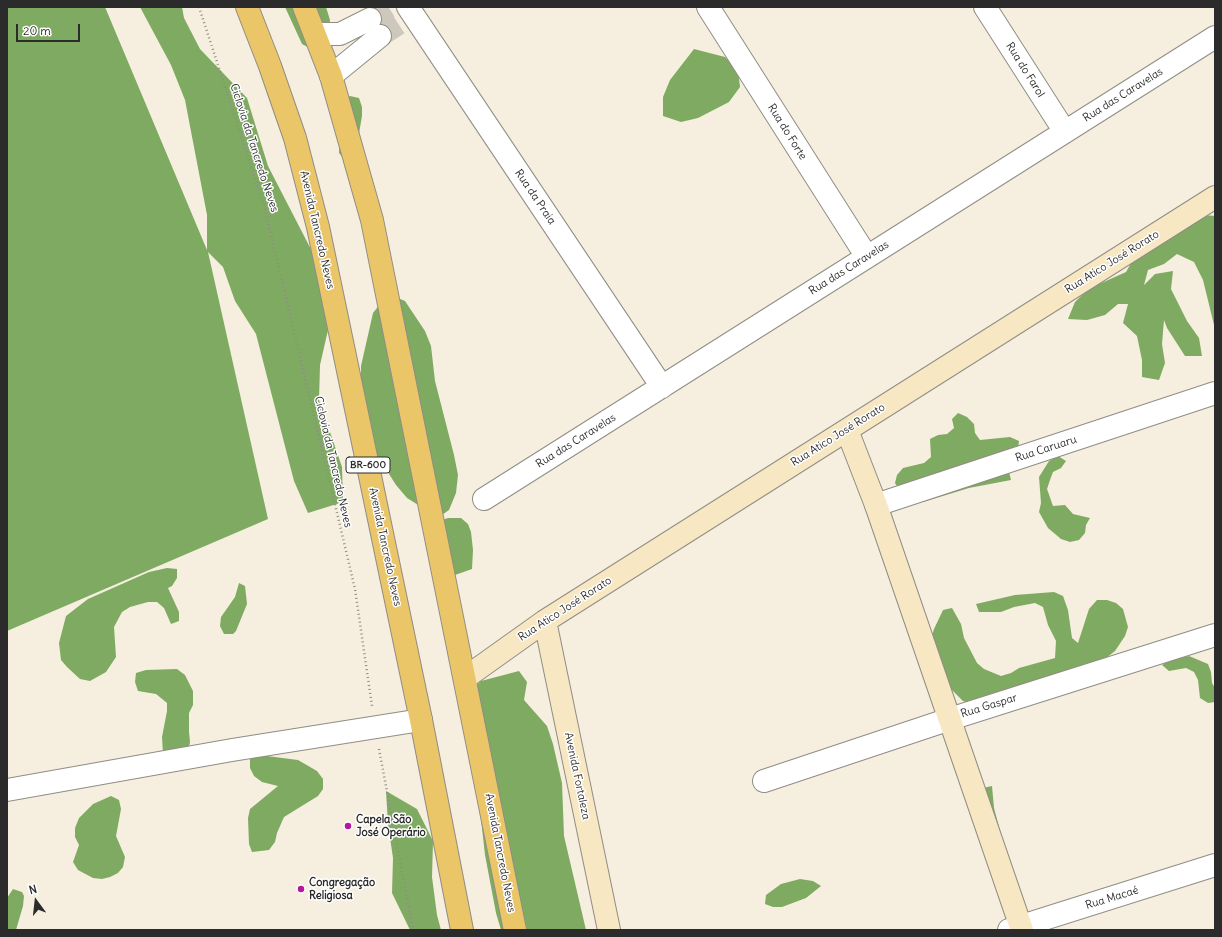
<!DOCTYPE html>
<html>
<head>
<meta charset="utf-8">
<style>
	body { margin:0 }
	#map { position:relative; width:1222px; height:937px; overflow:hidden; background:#f6efdf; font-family:Delius,sans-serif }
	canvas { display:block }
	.frame { position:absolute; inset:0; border:8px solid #2b2b2b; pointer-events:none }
	.north { position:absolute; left:16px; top:881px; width:40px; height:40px; -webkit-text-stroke:3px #fff; paint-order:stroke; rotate:345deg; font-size:11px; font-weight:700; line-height:16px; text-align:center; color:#2b2b2b }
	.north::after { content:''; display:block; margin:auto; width:14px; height:18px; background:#2b2b2b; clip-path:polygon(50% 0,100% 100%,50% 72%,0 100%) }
	.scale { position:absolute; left:16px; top:24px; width:64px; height:18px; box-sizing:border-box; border:2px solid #2b2b2b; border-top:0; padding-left:5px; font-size:12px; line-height:14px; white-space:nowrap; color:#2b2b2b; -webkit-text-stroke:3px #fff; paint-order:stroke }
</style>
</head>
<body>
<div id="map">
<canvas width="1222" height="937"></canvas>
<div class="frame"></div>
<div class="north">N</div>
<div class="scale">20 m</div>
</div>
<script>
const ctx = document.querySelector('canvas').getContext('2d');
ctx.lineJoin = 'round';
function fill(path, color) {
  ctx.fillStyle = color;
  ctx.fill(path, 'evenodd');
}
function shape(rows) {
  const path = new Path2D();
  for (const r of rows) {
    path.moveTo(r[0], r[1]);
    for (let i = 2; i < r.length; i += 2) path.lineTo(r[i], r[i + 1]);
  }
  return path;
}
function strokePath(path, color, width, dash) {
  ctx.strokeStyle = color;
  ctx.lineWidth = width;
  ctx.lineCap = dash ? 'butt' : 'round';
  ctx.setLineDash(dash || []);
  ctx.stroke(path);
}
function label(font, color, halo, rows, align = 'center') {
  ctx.font = font + ' Delius,sans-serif';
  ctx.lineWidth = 3;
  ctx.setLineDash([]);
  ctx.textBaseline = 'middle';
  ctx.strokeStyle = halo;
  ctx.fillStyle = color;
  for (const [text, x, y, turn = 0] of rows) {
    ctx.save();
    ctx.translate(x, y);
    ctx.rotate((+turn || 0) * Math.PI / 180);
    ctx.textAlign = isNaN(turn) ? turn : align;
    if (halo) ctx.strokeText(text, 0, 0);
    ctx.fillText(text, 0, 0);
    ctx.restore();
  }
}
fill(shape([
	[7,7,105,7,207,250,207,215,185,100,171,65,140,7,182,7,184,18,200,49,247,98,268,166,318,263,328,330,320,365,319,400,342,467,343,502,308,513,294,481,256,334,235,301,223,267,208,252,268,519,7,631],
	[285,7,326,7,330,20,328,40,317,52,302,44],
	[694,49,725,57,738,70,740,87,729,102,698,118,681,122,663,116,663,97,670,80],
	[350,96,359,98,362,107,362,116,356,151,345,160,339,153,341,102],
	[1204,215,1215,216,1215,329,1203,280,1194,262,1177,254,1164,264,1148,270,1144,285,1155,274,1173,271,1171,289,1187,321,1199,338,1202,356,1185,356,1167,328,1164,320,1162,344,1165,363,1159,380,1142,377,1142,360,1137,336,1123,323,1128,304,1118,304,1105,315,1087,320,1068,319,1075,302,1088,289,1126,272,1135,256],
	[388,294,405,301,425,331,431,346,435,381,454,455,458,475,456,493,449,510,435,520,423,508,407,498,396,485,375,452,361,385,361,366,373,313],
	[958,413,967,417,974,424,975,433,980,440,1010,437,1019,441,1018,450,1009,472,1011,480,969,488,923,502,915,501,900,491,895,483,897,475,903,468,924,463,931,457,930,439,938,435,947,434,954,428,952,419],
	[1058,456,1066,461,1061,468,1053,472,1050,480,1047,489,1053,506,1065,505,1073,514,1090,518,1086,525,1085,533,1079,540,1070,542,1061,539,1048,528,1039,512,1041,503,1039,477,1049,461],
	[448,518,461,518,468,524,471,532,473,550,472,569,455,575,446,571,432,559,427,551,425,542,426,533,439,521],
	[167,568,177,569,177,578,172,586,168,588,179,612,179,621,171,624,164,608,157,602,148,602,130,607,122,612,114,627,116,657,106,672,90,681,80,679,67,667,61,660,59,643,66,616,88,599,149,572],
	[239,583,245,586,247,604,236,631,233,634,224,634,220,626,221,617,235,597],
	[1054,592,1063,596,1068,610,1072,638,1078,643,1089,609,1097,600,1107,600,1116,603,1123,609,1128,627,1125,636,1115,651,1101,662,972,704,963,701,951,689,929,647,934,629,943,610,952,608,961,624,964,638,977,663,984,669,1001,676,1011,673,1019,668,1055,658,1056,641,1048,625,1043,607,1035,603,1014,607,1001,612,979,612,976,604,1015,595],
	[1189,656,1208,664,1211,672,1212,683,1215,688,1215,702,1208,703,1200,698,1198,680,1194,672,1186,668,1169,671,1162,665,1170,660],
	[177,669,185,675,193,691,193,705,189,713,189,732,190,742,188,752,163,754,162,737,167,711,167,703,156,694,138,691,135,682,136,673,146,670],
	[519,671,527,682,524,700,547,726,553,744,562,783,564,836,586,930,501,930,496,913,485,855,467,694,481,681],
	[259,755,298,760,317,771,323,779,323,789,318,796,284,817,277,833,275,842,269,850,252,852,249,844,248,818,250,809,278,786,262,782,254,776,250,768,250,758],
	[992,786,994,808,1003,842,983,788],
	[386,791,417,809,433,841,432,877,437,915,441,930,410,930,392,893,393,858,388,824],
	[111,796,119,800,121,809,116,836,125,857,123,867,118,873,110,877,102,879,93,878,78,870,73,862,79,845,75,837,75,828,79,818,93,804],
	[800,879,813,881,821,886,806,898,782,907,773,907,765,904,766,895,781,884],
	[13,889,22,892,24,896,23,906,16,930,7,930,7,898]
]), '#7faa61');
strokePath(shape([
	[370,19,389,7],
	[380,36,400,23]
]), '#cdc8bb', 22, [22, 11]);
const street = shape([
	[408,7,662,387],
	[708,7,867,257],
	[985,7,1065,132],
	[315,34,340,34,370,19],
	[331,76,380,36],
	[484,499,1215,37],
	[876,505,1215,393],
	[764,781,950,719,1215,635],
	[7,790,232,750,421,720],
	[1009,930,1215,865]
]);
const secondary = shape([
	[847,430,876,505,1022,930],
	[545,621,609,930],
	[465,678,545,621,1215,197]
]);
const primary = shape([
	[247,7,270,66,295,138,318,227,421,720,462,930],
	[304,7,331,76,372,220,515,930]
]);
strokePath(street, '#908d85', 24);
strokePath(secondary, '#908d85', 24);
strokePath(primary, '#908d85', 24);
strokePath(shape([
	[199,7,265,209,355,589,372,706],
	[379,749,413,930]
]), '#908d85', 2.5, [1, 3]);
strokePath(street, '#fff', 22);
strokePath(secondary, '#f7e8c3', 22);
strokePath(primary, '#ebc669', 22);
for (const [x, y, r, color] of [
	[348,826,4,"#b5179e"],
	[301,889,4,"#b5179e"]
]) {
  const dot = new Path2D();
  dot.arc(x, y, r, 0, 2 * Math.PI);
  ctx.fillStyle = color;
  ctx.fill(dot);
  strokePath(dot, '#fff', 1.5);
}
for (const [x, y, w] of [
	[368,465,44]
]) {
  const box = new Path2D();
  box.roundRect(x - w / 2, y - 8, w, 16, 3);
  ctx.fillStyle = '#fff';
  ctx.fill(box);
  strokePath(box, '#2b2b2b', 1);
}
label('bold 10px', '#2b2b2b', null, [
	["BR-600",368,465]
]);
label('11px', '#2b2b2b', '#fff', [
	["Rua do Farol",1025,70,58],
	["Rua das Caravelas",1123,95,-32],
	["Rua do Forte",787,132,58],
	["Ciclovia da Tancredo Neves",254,148,72],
	["Rua da Praia",535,197,56],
	["Avenida Tancredo Neves",317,230,77],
	["Rua Atico José Rorato",1112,262,-32],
	["Rua das Caravelas",849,268,-32],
	["Rua Atico José Rorato",838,435,-32],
	["Rua das Caravelas",576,441,-32],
	["Rua Caruaru",1046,449,-18],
	["Ciclovia da Tancredo Neves",333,462,77],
	["Avenida Tancredo Neves",385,547,78],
	["Rua Atico José Rorato",565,609,-33],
	["Rua Gaspar",989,706,-17],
	["Avenida Fortaleza",577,776,78],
	["Avenida Tancredo Neves",500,853,79],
	["Rua Macaé",1112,898,-17]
]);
label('bold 11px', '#2b2b2b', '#fff', [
	["Capela São",356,820],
	["José Operário",356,833],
	["Congregação",309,883],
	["Religiosa",309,896]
], 'left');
</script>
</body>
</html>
